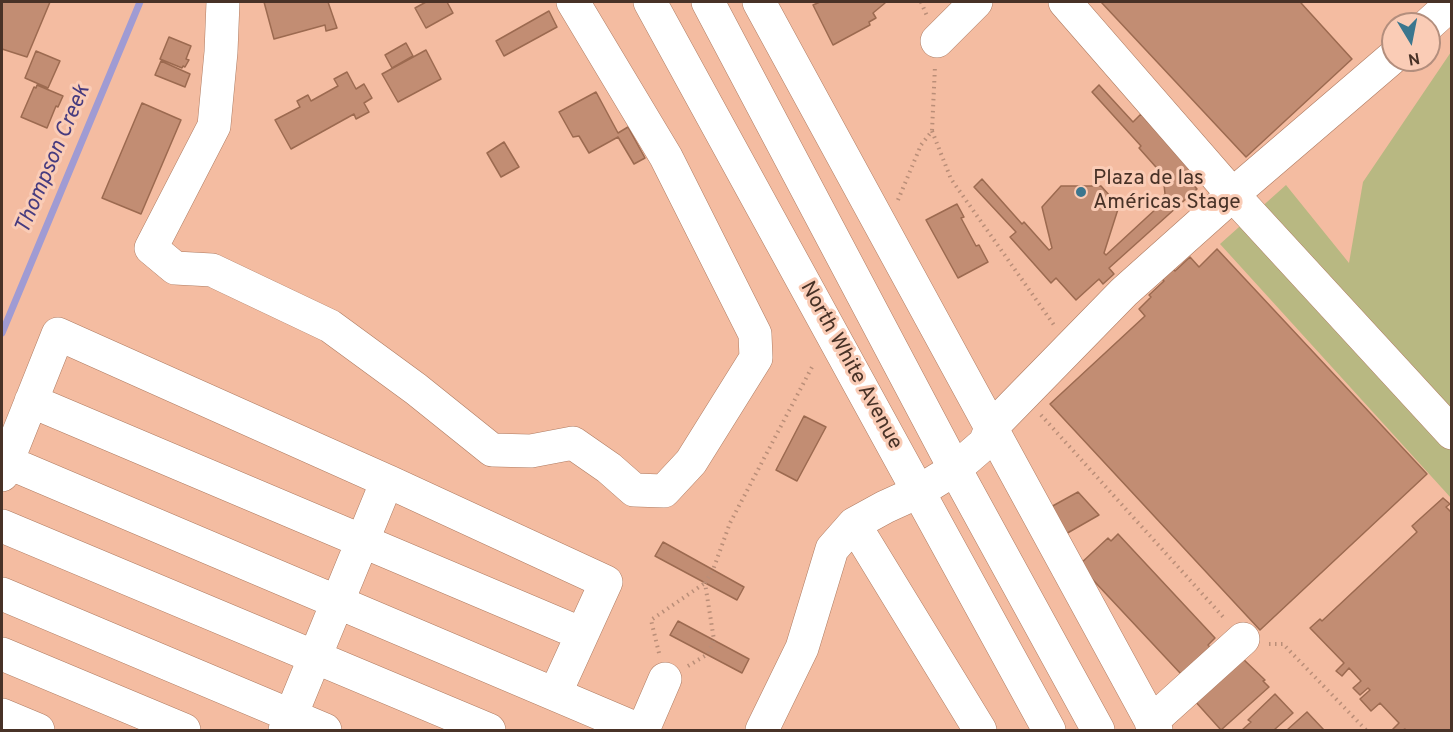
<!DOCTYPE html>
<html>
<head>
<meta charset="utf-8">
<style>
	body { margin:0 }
	#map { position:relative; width:1453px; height:732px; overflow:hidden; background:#f4bca1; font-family:Overpass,sans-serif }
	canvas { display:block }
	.frame { position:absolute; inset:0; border:3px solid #483227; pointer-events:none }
	.north { position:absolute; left:1381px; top:12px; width:60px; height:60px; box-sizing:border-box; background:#faccb6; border:2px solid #b38e7d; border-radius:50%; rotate:170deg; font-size:16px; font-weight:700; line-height:24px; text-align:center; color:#483227 }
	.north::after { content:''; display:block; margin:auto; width:21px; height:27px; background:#3b768e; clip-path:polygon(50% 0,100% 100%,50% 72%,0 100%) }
</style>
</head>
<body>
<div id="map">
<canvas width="1453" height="732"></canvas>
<div class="frame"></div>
<div class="north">N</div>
</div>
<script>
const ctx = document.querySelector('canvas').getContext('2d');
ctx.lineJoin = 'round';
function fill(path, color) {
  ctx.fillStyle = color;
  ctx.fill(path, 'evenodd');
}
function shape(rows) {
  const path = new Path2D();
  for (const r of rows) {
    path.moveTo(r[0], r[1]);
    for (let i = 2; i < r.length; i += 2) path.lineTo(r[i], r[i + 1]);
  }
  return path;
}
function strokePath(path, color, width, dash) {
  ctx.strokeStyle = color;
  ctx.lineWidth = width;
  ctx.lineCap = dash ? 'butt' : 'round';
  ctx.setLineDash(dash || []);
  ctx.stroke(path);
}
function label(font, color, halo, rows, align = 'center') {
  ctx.font = font + ' Overpass,sans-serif';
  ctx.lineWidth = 6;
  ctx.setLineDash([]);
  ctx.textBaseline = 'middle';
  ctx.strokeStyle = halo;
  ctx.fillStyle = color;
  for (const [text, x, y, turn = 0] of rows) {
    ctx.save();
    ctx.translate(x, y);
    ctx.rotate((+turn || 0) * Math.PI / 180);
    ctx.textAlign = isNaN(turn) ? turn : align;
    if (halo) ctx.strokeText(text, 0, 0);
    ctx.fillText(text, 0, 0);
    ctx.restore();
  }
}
fill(shape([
	[1451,52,1451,498,1220,244,1286,185,1349,263,1363,182]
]), '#b8b882');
strokePath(shape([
	[2,333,140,2]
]), '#a09bd3', 7);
const building = shape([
	[2,2,50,2,27,57,2,49,2,2],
	[264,2,328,2,337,28,326,31,325,25,274,39,264,2],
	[426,2,447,2,453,13,426,28,415,8,426,2],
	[820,2,884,2,885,3,873,13,876,18,869,22,870,25,833,45,813,5,820,2],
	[1101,2,1303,2,1301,3,1352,59,1246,157,1101,2],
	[549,11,557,27,504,56,496,41,549,11],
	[169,37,191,46,186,59,189,60,185,67,183,66,182,68,160,59,169,37],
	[406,43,413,56,392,68,385,55,406,43],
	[426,50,441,79,398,102,382,74,426,50],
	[36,51,60,61,48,88,25,78,36,51],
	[161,61,190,74,185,87,155,75,161,61],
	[347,72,356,89,364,84,372,98,364,103,369,112,356,119,354,114,291,149,275,120,300,107,297,101,308,95,311,101,338,86,334,79,347,72],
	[37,85,63,96,58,107,56,106,47,128,21,117,34,87,36,88,37,85],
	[1099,85,1133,122,1141,114,1191,170,1185,175,1197,189,1109,268,1114,274,1103,284,1099,279,1076,300,1056,278,1051,283,1010,237,1016,232,974,187,982,179,1022,224,1024,222,1049,250,1052,248,1042,207,1061,186,1101,186,1119,206,1104,253,1106,255,1158,207,1155,204,1165,194,1163,175,1139,148,1141,146,1092,92,1099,85],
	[596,92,618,133,628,127,645,158,634,164,618,137,589,153,579,136,573,137,559,112,596,92],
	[142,103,181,120,141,214,102,198,142,103],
	[504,142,519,167,501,177,487,153,504,142],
	[957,204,964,217,961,218,976,246,979,245,988,262,958,278,926,220,957,204],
	[1217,249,1427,474,1260,630,1050,404,1145,316,1139,309,1151,297,1149,295,1164,281,1160,277,1171,267,1175,271,1190,257,1199,267,1217,249],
	[804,416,826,427,797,481,776,470,804,416],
	[1078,492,1099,515,1064,535,1049,508,1078,492],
	[1443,498,1450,504,1446,507,1452,513,1452,730,1406,730,1405,729,1403,730,1392,730,1399,723,1380,703,1371,711,1360,699,1370,690,1368,688,1360,695,1353,688,1361,681,1349,668,1342,676,1336,671,1344,663,1310,628,1320,619,1322,621,1417,532,1412,526,1443,498],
	[1118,534,1215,638,1208,645,1210,647,1181,674,1079,565,1108,538,1111,541,1118,534],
	[663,542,744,587,737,600,655,556,663,542],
	[678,621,749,659,742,673,670,635,678,621],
	[1241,657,1265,680,1263,681,1269,687,1221,730,1194,700,1241,657],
	[1275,694,1293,713,1274,730,1242,730,1251,722,1248,720,1275,694],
	[1307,712,1324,730,1287,730,1307,712]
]);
fill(building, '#c28d73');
strokePath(building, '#9c6a50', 1.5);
const minor = shape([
	[223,2,221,52,214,126,151,248,175,268,212,270,330,326,416,389,492,450,531,451,573,443,609,468,634,490,664,491,691,462,756,358,755,334,666,157,573,2],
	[759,2,1156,730],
	[1065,2,1233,195,1452,433],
	[1429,24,1452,3],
	[937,41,976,2],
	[31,401,582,634],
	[7,462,58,334,387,481,285,730],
	[2,475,7,462,639,730],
	[387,481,606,582,555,694],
	[854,524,980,730],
	[2,526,489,730],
	[2,594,325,730],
	[2,654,184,730],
	[2,715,38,730],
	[1151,722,1243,639],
	[643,730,665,679],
	[762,730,802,648,832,549,854,524,885,507,918,492,955,469,985,443,991,428,1124,292,1246,183,1393,57]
]);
const major = shape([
	[650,2,1049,730],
	[708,2,955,469,1098,730]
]);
strokePath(minor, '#ae7b61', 34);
strokePath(major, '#ae7b61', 34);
strokePath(shape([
	[921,2,927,16],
	[932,131,951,179,1054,325],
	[898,200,921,145,932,131,935,66],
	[1041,415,1225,619],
	[1269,644,1283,644,1366,730],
	[659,653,651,620,705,583],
	[688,666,708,654,714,640,705,583,713,570,730,523,812,367]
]), '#ba8e78', 4, [1.5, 4.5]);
strokePath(minor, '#fff', 33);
strokePath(major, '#fff', 33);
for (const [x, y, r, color] of [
	[1081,192,6,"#3b768e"]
]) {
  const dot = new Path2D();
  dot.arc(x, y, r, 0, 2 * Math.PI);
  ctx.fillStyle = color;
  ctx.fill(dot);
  strokePath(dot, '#faccb6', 2);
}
label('21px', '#483227', '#faccb6', [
	["Plaza de las",1093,180],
	["Américas Stage",1093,204]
], 'left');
label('21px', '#483227', '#faccb6', [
	["North White Avenue",850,366,61]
]);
label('italic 22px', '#463b7f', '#faccb6', [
	["Thompson Creek",54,160,-67]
]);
</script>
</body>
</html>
